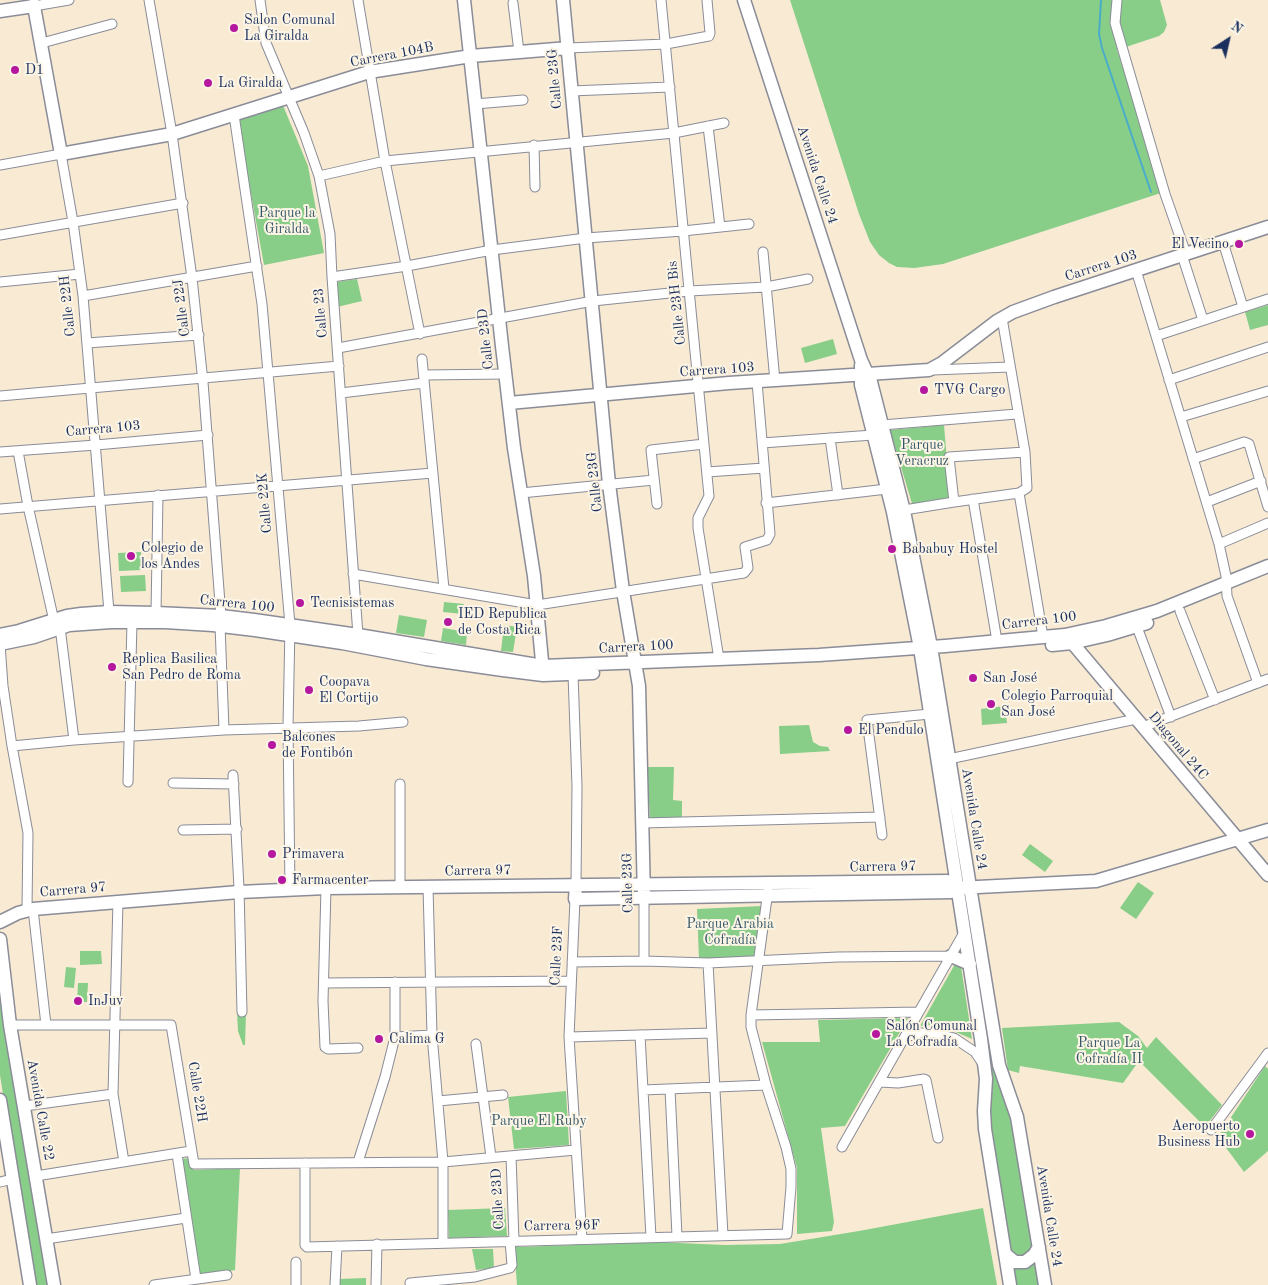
<!DOCTYPE html>
<html>
<head>
<meta charset="utf-8">
<style>
	body { margin:0 }
	#map { position:relative; width:1268px; height:1285px; overflow:hidden; background:#f8ead3; font-family:"Old Standard TT",serif }
	canvas { display:block }
	.north { position:absolute; left:1203px; top:15px; width:50px; height:50px; -webkit-text-stroke:4px #fcf5e5; paint-order:stroke; rotate:35deg; font-size:14px; font-weight:700; line-height:20px; text-align:center; color:#1b2f5e }
	.north::after { content:''; display:block; margin:auto; width:18px; height:22px; background:#1b2f5e; clip-path:polygon(50% 0,100% 100%,50% 72%,0 100%) }
</style>
</head>
<body>
<div id="map">
<canvas width="1268" height="1285"></canvas>
<div class="north">N</div>
</div>
<script>
const ctx = document.querySelector('canvas').getContext('2d');
ctx.lineJoin = 'round';
function fill(path, color) {
  ctx.fillStyle = color;
  ctx.fill(path, 'evenodd');
}
function shape(rows) {
  const path = new Path2D();
  for (const r of rows) {
    path.moveTo(r[0], r[1]);
    for (let i = 2; i < r.length; i += 2) path.lineTo(r[i], r[i + 1]);
  }
  return path;
}
function strokePath(path, color, width, dash) {
  ctx.strokeStyle = color;
  ctx.lineWidth = width;
  ctx.lineCap = dash ? 'butt' : 'round';
  ctx.setLineDash(dash || []);
  ctx.stroke(path);
}
function label(font, color, halo, rows, align = 'center') {
  ctx.font = font + ' "Old Standard TT",serif';
  ctx.lineWidth = 4;
  ctx.setLineDash([]);
  ctx.textBaseline = 'middle';
  ctx.strokeStyle = halo;
  ctx.fillStyle = color;
  for (const [text, x, y, turn = 0] of rows) {
    ctx.save();
    ctx.translate(x, y);
    ctx.rotate((+turn || 0) * Math.PI / 180);
    ctx.textAlign = isNaN(turn) ? turn : align;
    if (halo) ctx.strokeText(text, 0, 0);
    ctx.fillText(text, 0, 0);
    ctx.restore();
  }
}
fill(shape([
	[790,0,1160,0,1167,25,1164,32,1159,36,1117,50,1164,192,943,264,914,268,897,267,889,263,879,255,870,242,859,214],
	[282,103,308,166,324,253,264,265,237,117],
	[357,279,362,301,337,307,336,282],
	[1268,305,1268,325,1250,330,1245,312],
	[833,339,837,354,805,363,801,348],
	[944,425,950,499,913,507,890,430],
	[141,552,142,570,119,571,118,553],
	[145,575,146,591,121,592,120,576],
	[444,602,464,604,463,614,443,612],
	[399,615,427,620,424,637,396,633],
	[504,625,517,627,513,652,501,651],
	[443,628,467,632,466,645,441,641],
	[1005,706,1007,723,982,725,981,709],
	[809,725,813,742,820,746,828,747,830,751,780,754,779,726],
	[647,767,674,767,673,800,682,801,682,818,650,818],
	[1030,844,1053,861,1045,872,1022,855],
	[1138,882,1154,893,1136,919,1120,908],
	[762,906,756,957,699,959,697,909],
	[80,951,101,951,102,964,80,965],
	[955,964,961,966,972,1039,944,1027,932,1025,920,1026],
	[66,967,76,968,74,988,64,987],
	[0,971,51,1285,33,1285,0,1075],
	[78,983,88,983,87,1002,77,1002],
	[237,1012,246,1013,245,1045,243,1045,238,1031],
	[908,1018,845,1126,821,1128,834,1222,832,1231,797,1234,797,1168,762,1042,820,1042,818,1020],
	[1119,1022,1138,1036,1147,1048,1156,1037,1222,1105,1205,1127,1139,1061,1123,1083,1020,1066,1019,1073,1008,1070,1002,1028],
	[994,1058,1010,1105,1034,1249,1024,1259,1011,1253,988,1123,989,1059],
	[1265,1066,1268,1069,1268,1151,1244,1172,1218,1137],
	[566,1091,569,1145,514,1149,508,1097],
	[189,1158,194,1170,240,1168,235,1270,199,1276,181,1159],
	[505,1208,507,1236,449,1238,448,1210],
	[983,1208,997,1285,517,1285,514,1246,520,1247,656,1242,725,1245,780,1244,859,1231],
	[472,1249,493,1249,494,1268,476,1270],
	[1037,1260,1041,1285,1014,1285,1011,1265,1030,1265],
	[366,1278,366,1285,339,1285,339,1279]
]), '#88ce88');
strokePath(shape([
	[1101,0,1099,34,1102,48,1151,192]
]), '#49adc9', 2);
const street = shape([
	[149,0,172,134,192,278,203,382,221,616],
	[260,0,266,43,304,133,319,176,330,234,332,277,358,635],
	[358,0,385,161,420,334],
	[661,0,709,496,698,518,698,528,719,659],
	[1117,0,1115,23,1165,194,1186,254],
	[34,2,34,6,69,0],
	[513,3,519,52],
	[42,43,112,24],
	[568,48,666,44,709,36,710,33,707,0],
	[571,91,670,87],
	[475,104,523,100],
	[234,115,262,304,290,625,288,727,290,890],
	[708,126,720,227],
	[534,145,535,187],
	[0,165,61,154,73,222,83,296,109,612],
	[319,176,385,161,674,133,724,123],
	[0,235,183,203],
	[1223,242,1243,307],
	[763,252,775,381],
	[1182,255,1203,320],
	[1136,270,1219,544,1226,576,1227,596,1258,683],
	[332,277,407,266,492,250,586,238,683,231,749,224],
	[0,282,80,274],
	[83,296,257,266],
	[1156,336,1268,299],
	[87,343,199,335],
	[338,348,593,301,689,291,766,287,808,279],
	[422,359,444,589],
	[933,370,1010,367],
	[424,375,505,374],
	[1169,380,1268,347],
	[341,393,424,383],
	[0,396,339,366],
	[1181,417,1268,391],
	[882,425,1017,414],
	[830,438,838,495],
	[762,443,873,435],
	[18,451,28,506,54,621],
	[0,452,96,445,208,435],
	[1193,459,1244,442,1247,443,1249,444,1268,507],
	[707,472,764,468],
	[521,493,654,480],
	[1019,493,1043,637],
	[973,499,997,641],
	[954,502,949,457,1025,452],
	[1207,502,1261,481],
	[766,503,887,489],
	[657,504,651,450,704,444],
	[0,509,433,473],
	[898,511,954,502,1019,493,1027,488,1025,452,1002,318],
	[1219,544,1268,523],
	[353,574,537,605,744,573,748,568,745,547,767,540,770,534,757,382],
	[1180,611,1215,700],
	[156,613,158,495],
	[220,625,224,730],
	[60,627,74,740],
	[1137,627,1171,717],
	[0,644,3,686,12,746,28,833,27,909],
	[573,674,577,786,576,885],
	[1143,727,1268,679],
	[12,746,74,740,224,730,359,726,403,722],
	[949,759,1136,719],
	[233,775,239,888,242,1012],
	[128,782,132,622],
	[173,783,234,784],
	[400,784,400,887],
	[642,823,880,817],
	[183,830,237,829],
	[882,835,867,720,930,714],
	[428,887,432,1035,443,1162,443,1243],
	[326,888,323,1001,325,1047,328,1049,358,1048],
	[575,899,569,1037,582,1239],
	[118,901,113,1094,124,1162],
	[33,909,46,1025],
	[644,961,644,898],
	[572,962,644,961,708,963,838,957,951,956],
	[708,963,723,1235],
	[324,983,571,981],
	[751,1015,919,1012],
	[10,1025,171,1025,194,1164,443,1162,576,1150],
	[640,1035,651,1237],
	[395,1037,432,1035],
	[569,1037,712,1033],
	[905,1037,921,1033,934,1033,954,1038,975,1052,983,1064],
	[476,1044,491,1157],
	[879,1082,898,1083,924,1079,926,1080,938,1138],
	[670,1089,677,1236],
	[643,1090,766,1085],
	[438,1101,503,1095],
	[25,1106,113,1094],
	[1211,1130,1268,1053],
	[842,1147,965,931],
	[177,1154,196,1279],
	[511,1156,514,1241],
	[358,1162,385,1077,395,1037,395,982],
	[305,1163,305,1245,307,1247,787,1234,791,1187,791,1169,786,1147,766,1085,751,1027,751,1015,768,891],
	[36,1176,191,1151],
	[0,1182,13,1179],
	[46,1239,186,1218],
	[296,1262,296,1285],
	[410,1283,475,1277,510,1268,512,1265,510,1241],
	[154,1285,227,1275],
	[335,1285,337,1246],
	[376,1285,377,1244]
]);
const secondary = shape([
	[464,0,502,346,514,448,534,576,543,672],
	[563,0,609,484,623,591,639,686,644,898],
	[744,0,861,360,871,382,904,511,931,647,999,1065,1017,1117,1045,1285],
	[0,11,34,6,61,154,172,134,369,72,471,56,568,48],
	[861,365,861,385,893,512,920,648,981,1039,986,1079,984,1111,985,1129,1010,1285],
	[509,403,729,383,929,370,942,363,997,321,1013,312,1054,297,1268,227],
	[0,635,19,631,67,616,81,614,109,612,156,613,221,616,254,620,358,635,543,666,819,655,945,646,1065,635,1106,626,1157,611,1268,566],
	[1069,639,1268,875],
	[0,644,34,637,69,625,111,622,165,622,213,625,255,630,342,643,426,659,503,670,543,675,593,673],
	[1052,645,1072,643,1107,635,1147,623],
	[576,885,575,899,951,892,958,888,1096,881,1268,830],
	[0,922,18,913,33,909,239,892,326,888,947,881,954,884,958,888],
	[0,939,10,1025,54,1285],
	[951,956,970,964],
	[0,1100,30,1285],
	[1005,1254,1015,1262,1025,1262,1034,1255,1039,1247]
]);
strokePath(street, '#8a8c98', 11);
strokePath(secondary, '#8a8c98', 15);
strokePath(street, '#fff', 9);
strokePath(secondary, '#fff', 12);
for (const [x, y, r, color] of [
	[234,28,5,"#b5179e"],
	[15,70,5,"#b5179e"],
	[208,83,5,"#b5179e"],
	[1239,244,5,"#b5179e"],
	[924,390,5,"#b5179e"],
	[892,549,5,"#b5179e"],
	[131,556,5,"#b5179e"],
	[300,603,5,"#b5179e"],
	[448,622,5,"#b5179e"],
	[112,667,5,"#b5179e"],
	[973,678,5,"#b5179e"],
	[309,690,5,"#b5179e"],
	[991,704,5,"#b5179e"],
	[848,730,5,"#b5179e"],
	[272,745,5,"#b5179e"],
	[272,854,5,"#b5179e"],
	[282,880,5,"#b5179e"],
	[78,1001,5,"#b5179e"],
	[876,1034,5,"#b5179e"],
	[379,1039,5,"#b5179e"],
	[1250,1134,5,"#b5179e"]
]) {
  const dot = new Path2D();
  dot.arc(x, y, r, 0, 2 * Math.PI);
  ctx.fillStyle = color;
  ctx.fill(dot);
  strokePath(dot, '#fcf5e5', 2);
}
label('14px', '#1b2f5e', '#fcf5e5', [
	["Salon Comunal",244,20],
	["La Giralda",244,36],
	["D1",25,70],
	["La Giralda",218,83],
	["El Vecino",1229,244,"right"],
	["TVG Cargo",934,390],
	["Colegio de",141,548],
	["los Andes",141,564],
	["Bababuy Hostel",902,549],
	["Tecnisistemas",310,603],
	["IED Republica",458,614],
	["de Costa Rica",458,630],
	["Replica Basilica",122,659],
	["San Pedro de Roma",122,675],
	["San José",983,678],
	["Coopava",319,682],
	["El Cortijo",319,698],
	["Colegio Parroquial",1001,696],
	["San José",1001,712],
	["El Pendulo",858,730],
	["Balcones",282,737],
	["de Fontibón",282,753],
	["Primavera",282,854],
	["Farmacenter",292,880],
	["InJuv",88,1001],
	["Salón Comunal",886,1026],
	["La Cofradía",886,1042],
	["Calima G",389,1039],
	["Aeropuerto",1240,1126,"right"],
	["Business Hub",1240,1142,"right"]
], 'left');
label('14px', '#1b2f5e', '#fcf5e5', [
	["Carrera 104B",392,55,-11],
	["Calle 23G",555,79,-95],
	["Avenida Calle 24",817,175,72],
	["Carrera 103",1101,266,-18],
	["Calle 23H Bis",677,303,-96],
	["Calle 22H",68,306,-96],
	["Calle 22J",182,308,-97],
	["Calle 23",321,313,-95],
	["Calle 23D",486,339,-96],
	["Carrera 103",717,370,-4],
	["Carrera 103",103,429,-5],
	["Calle 23G",595,482,-96],
	["Calle 22K",265,503,-95],
	["Carrera 100",237,604,6],
	["Carrera 100",1039,621,-7],
	["Carrera 100",636,647,-3],
	["Diagonal 24C",1178,746,50],
	["Avenida Calle 24",974,819,81],
	["Carrera 97",883,867,-1],
	["Carrera 97",478,871,-1],
	["Calle 23G",628,883,-91],
	["Carrera 97",73,890,-5],
	["Calle 23F",557,956,-87],
	["Calle 22H",197,1092,81],
	["Avenida Calle 22",40,1110,80],
	["Calle 23D",498,1199,-93],
	["Avenida Calle 24",1049,1216,81],
	["Carrera 96F",562,1226,-1]
]);
label('14px', '#365768', '#fcf5e5', [
	["Parque la",287,213],
	["Giralda",287,229],
	["Parque",922,445],
	["Veracruz",922,461],
	["Parque Arabia",730,924],
	["Cofradía",730,940],
	["Parque La",1109,1043],
	["Cofradía II",1109,1059],
	["Parque El Ruby",539,1121]
]);
</script>
</body>
</html>
